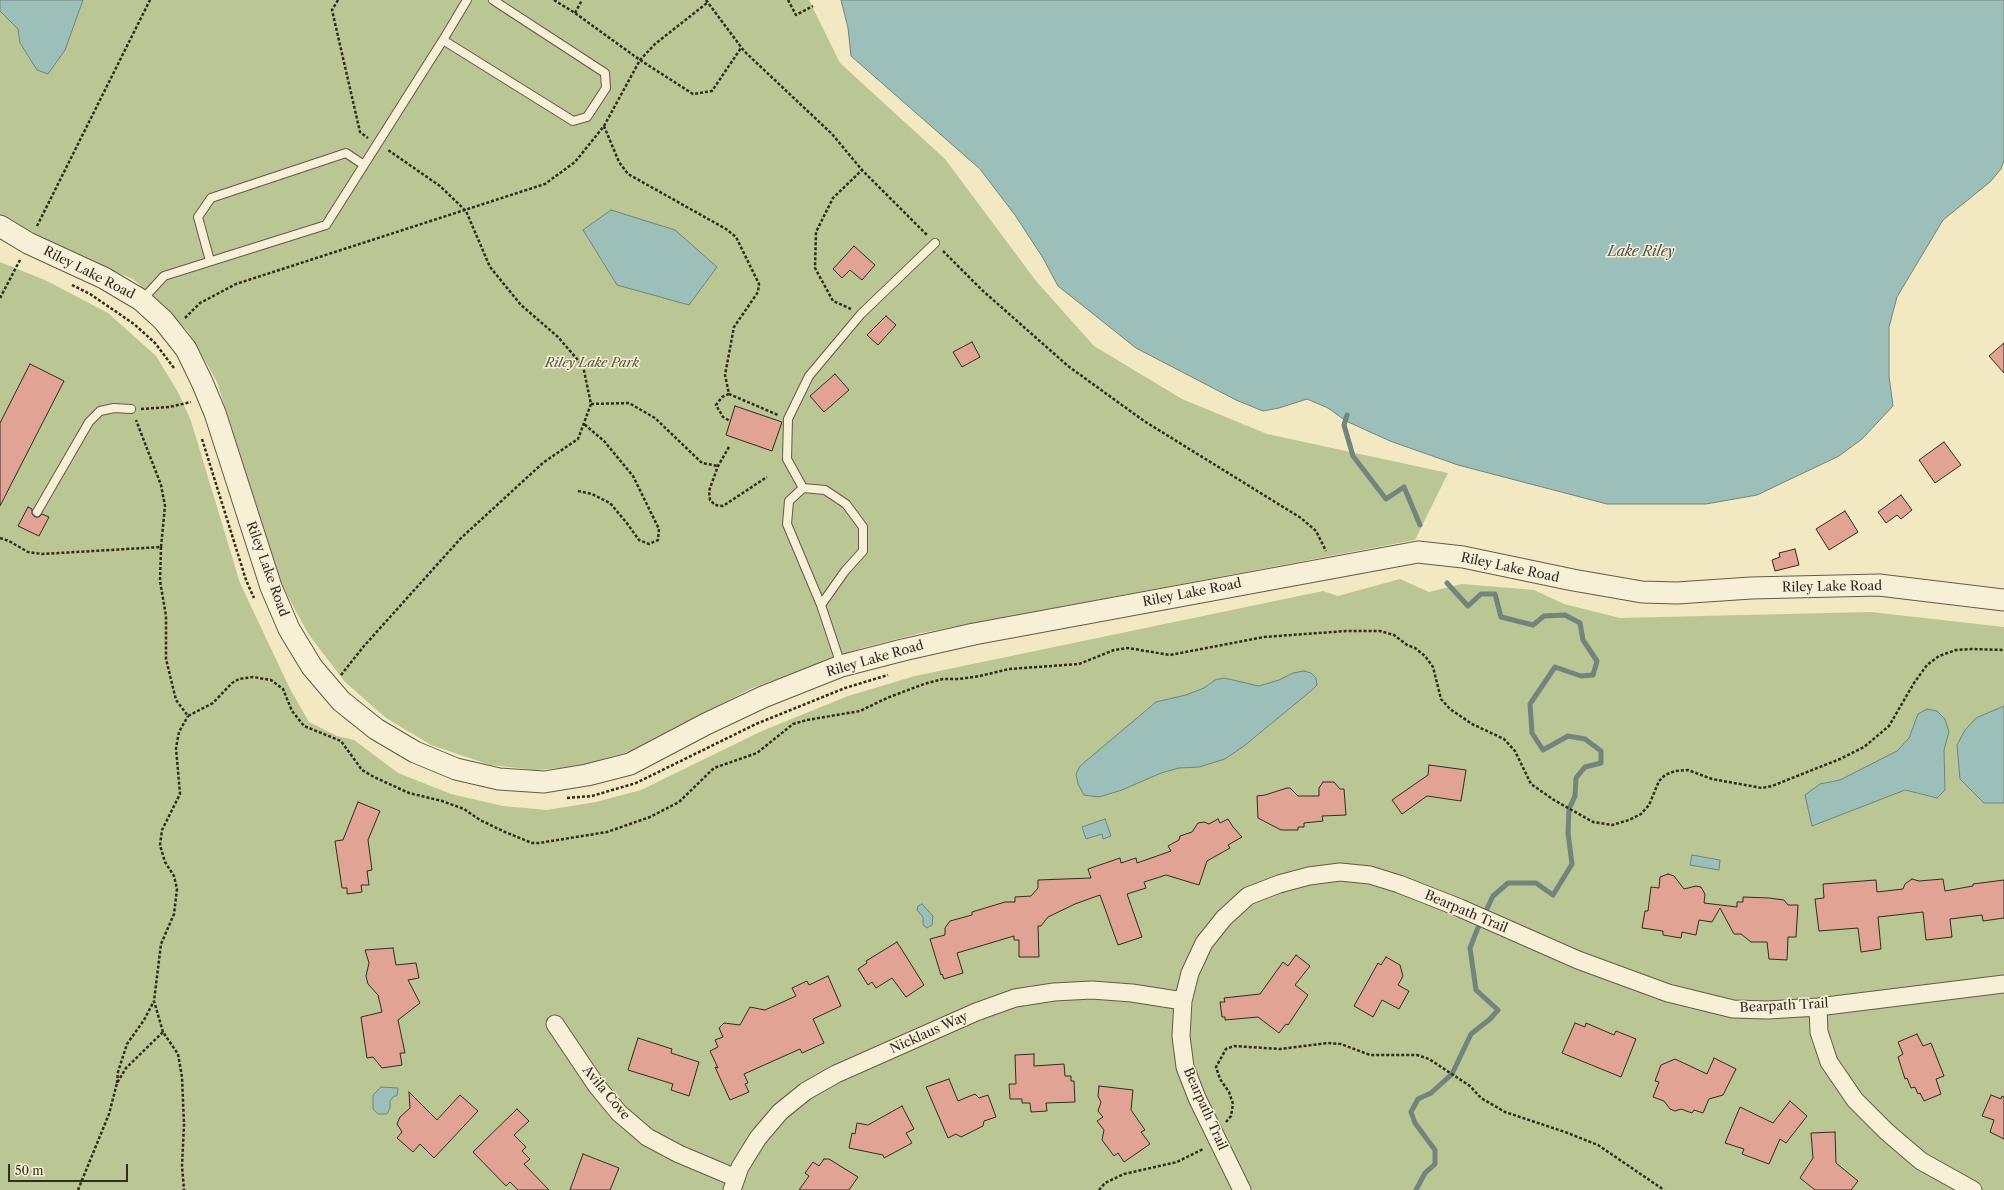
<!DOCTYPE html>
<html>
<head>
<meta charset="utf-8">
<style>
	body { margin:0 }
	#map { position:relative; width:2004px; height:1190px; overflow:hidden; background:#f2e8c2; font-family:"Libre Caslon Text",serif }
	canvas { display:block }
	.scale { position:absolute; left:8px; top:1164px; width:120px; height:18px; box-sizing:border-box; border:2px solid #332b21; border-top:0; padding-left:5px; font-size:12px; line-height:14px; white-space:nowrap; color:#332b21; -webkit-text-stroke:3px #f7f0d7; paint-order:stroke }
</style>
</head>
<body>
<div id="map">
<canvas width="2004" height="1190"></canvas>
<div class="scale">50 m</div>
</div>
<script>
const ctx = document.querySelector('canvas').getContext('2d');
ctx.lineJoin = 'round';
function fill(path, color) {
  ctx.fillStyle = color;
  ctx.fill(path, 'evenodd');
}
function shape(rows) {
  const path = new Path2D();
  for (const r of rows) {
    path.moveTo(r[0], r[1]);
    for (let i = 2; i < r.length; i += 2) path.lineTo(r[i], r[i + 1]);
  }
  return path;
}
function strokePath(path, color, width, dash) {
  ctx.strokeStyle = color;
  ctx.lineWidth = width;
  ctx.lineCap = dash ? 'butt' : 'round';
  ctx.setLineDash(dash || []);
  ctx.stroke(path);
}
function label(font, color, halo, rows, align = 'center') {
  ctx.font = font + ' "Libre Caslon Text",serif';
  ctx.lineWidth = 3;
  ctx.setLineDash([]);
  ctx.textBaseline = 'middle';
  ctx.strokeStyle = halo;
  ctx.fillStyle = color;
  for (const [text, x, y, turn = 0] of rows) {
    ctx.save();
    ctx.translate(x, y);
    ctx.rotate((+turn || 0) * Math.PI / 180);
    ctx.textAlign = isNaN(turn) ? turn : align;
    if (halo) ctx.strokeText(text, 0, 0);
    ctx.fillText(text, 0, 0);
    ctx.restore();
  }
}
fill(shape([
	[0,0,809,0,840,63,945,159,1036,281,1094,346,1182,399,1267,434,1448,473,1415,540,921,633,862,648,750,689,631,751,582,766,536,770,490,765,431,745,386,718,345,682,309,635,281,584,217,382,188,331,133,279,0,225],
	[0,262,45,280,108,313,156,356,178,392,191,421,240,583,290,689,309,722,337,736,354,740,398,773,451,794,503,806,547,810,596,802,641,790,762,731,848,696,915,676,1323,591,1338,596,1400,579,1429,592,1462,584,1534,590,1564,604,1620,618,1871,612,2004,627,2004,1190,0,1190]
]), '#bac693');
const water = shape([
	[0,0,83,0,65,50,48,74,37,70,20,43,18,29,0,11,0,0],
	[841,0,2004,0,2004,160,2001,169,1990,182,1943,220,1897,297,1889,327,1889,376,1893,406,1862,439,1839,456,1757,495,1706,504,1607,504,1458,465,1390,441,1346,421,1328,408,1307,399,1279,408,1263,411,1236,400,1136,348,1058,286,1043,258,1015,215,980,169,851,56,848,28,841,0],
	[611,210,675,230,717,267,689,305,617,285,583,230,611,210],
	[1304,671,1311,673,1316,678,1317,685,1312,690,1244,746,1225,759,1199,767,1179,768,1161,773,1122,790,1099,797,1084,795,1078,784,1076,774,1080,766,1156,702,1186,695,1204,688,1215,680,1224,678,1259,686,1279,680,1293,673,1304,671],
	[2004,706,2004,803,1984,803,1960,779,1957,745,1965,730,1976,718,2004,706],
	[1927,709,1937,711,1945,719,1949,732,1944,750,1945,790,1937,798,1905,790,1812,826,1805,795,1820,784,1840,780,1897,751,1909,738,1918,714,1927,709],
	[1105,819,1111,836,1103,839,1102,834,1086,839,1082,827,1105,819],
	[1692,855,1720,860,1719,870,1690,865,1692,855],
	[922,904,933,916,932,925,927,928,923,925,923,917,917,910,918,906,922,904],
	[381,1087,398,1088,397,1096,394,1096,390,1101,390,1108,387,1114,378,1114,373,1109,373,1095,381,1087]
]);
fill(water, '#9cbfba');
strokePath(water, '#72847d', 1);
strokePath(shape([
	[1347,415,1344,425,1353,456,1386,499,1404,487,1420,525],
	[1416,1190,1425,1173,1435,1164,1435,1150,1415,1123,1411,1112,1418,1099,1431,1093,1452,1074,1471,1034,1490,1019,1498,1010,1476,990,1470,948,1477,930,1493,896,1508,883,1536,883,1553,895,1572,864,1568,833,1569,809,1575,796,1576,778,1585,767,1601,763,1601,751,1585,739,1568,736,1543,750,1532,733,1530,704,1555,667,1581,676,1593,675,1597,661,1583,640,1580,623,1565,615,1544,616,1533,625,1501,617,1495,594,1481,594,1468,606,1447,583]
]), '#72847d', 5);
const building = shape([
	[854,246,875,265,862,280,850,270,842,278,833,269,854,246],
	[886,316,896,325,878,345,867,335,886,316],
	[972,342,980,357,962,367,953,352,972,342],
	[2004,343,2004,373,1989,356,2004,343],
	[30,364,64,381,0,506,0,423,30,364],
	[835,374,849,390,824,412,810,396,835,374],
	[735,406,782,422,772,451,726,435,735,406],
	[1944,442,1961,465,1935,483,1919,460,1944,442],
	[1901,495,1912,510,1901,519,1897,515,1886,523,1878,512,1901,495],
	[28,507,32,509,32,514,35,517,39,517,42,514,49,517,39,536,18,526,28,507],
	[1845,511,1858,532,1829,550,1816,529,1845,511],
	[1795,549,1799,565,1775,571,1772,560,1780,557,1779,553,1795,549],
	[1429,765,1466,770,1461,801,1427,796,1402,814,1392,800,1428,775,1429,765],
	[1323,782,1334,782,1340,789,1344,789,1346,815,1322,816,1323,821,1304,823,1304,827,1298,827,1298,830,1281,830,1258,818,1257,796,1265,795,1287,788,1290,788,1298,796,1319,796,1319,788,1323,782],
	[358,802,380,811,368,840,372,870,367,871,369,885,361,885,362,892,347,894,347,888,342,888,335,841,343,840,358,802],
	[1218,819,1220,823,1228,819,1233,827,1242,837,1228,845,1230,848,1207,861,1199,885,1166,875,1144,882,1146,888,1127,894,1142,937,1118,945,1100,895,1075,904,1048,917,1041,926,1038,926,1039,957,1019,957,1019,940,1014,940,1014,936,957,953,963,973,944,979,942,974,941,975,930,939,945,935,945,928,950,921,972,915,972,912,1005,902,1015,902,1015,897,1031,896,1038,888,1038,880,1091,878,1088,869,1120,858,1121,863,1136,858,1137,863,1171,851,1168,846,1179,840,1180,836,1192,832,1198,823,1204,822,1209,824,1218,819],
	[1668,874,1674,876,1684,889,1696,886,1701,887,1705,894,1704,903,1737,907,1737,902,1743,902,1743,897,1769,898,1784,900,1788,905,1798,905,1796,937,1788,937,1787,960,1769,959,1767,942,1751,942,1741,934,1734,934,1720,908,1712,922,1699,920,1696,935,1682,932,1681,938,1663,935,1663,931,1642,928,1645,911,1648,911,1651,887,1659,888,1660,877,1668,874],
	[1912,879,1919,881,1943,879,1945,891,1973,886,1973,884,2004,880,2004,918,1983,921,1982,915,1950,919,1952,937,1926,940,1923,912,1878,917,1881,949,1861,952,1858,928,1819,931,1815,899,1824,898,1823,884,1876,880,1877,892,1903,889,1905,884,1912,879],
	[897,942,924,985,906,997,892,978,876,988,872,982,868,985,858,969,867,963,866,961,897,942],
	[393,948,396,965,416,963,419,978,408,980,420,1003,398,1020,405,1053,400,1053,402,1065,382,1068,373,1057,367,1058,361,1017,382,1012,378,995,368,984,366,976,369,963,365,950,393,948],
	[1296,955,1310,966,1295,985,1308,995,1288,1025,1286,1024,1279,1033,1258,1017,1225,1020,1225,1017,1222,1017,1220,1002,1225,1002,1224,998,1260,994,1283,962,1288,966,1296,955],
	[1386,957,1400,965,1403,976,1398,985,1409,991,1399,1009,1382,1000,1373,1017,1354,1006,1378,963,1381,965,1386,957],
	[828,976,841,1006,813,1019,824,1043,802,1053,800,1049,744,1074,748,1083,745,1084,749,1092,730,1100,715,1067,718,1068,710,1051,718,1047,715,1040,723,1037,719,1028,724,1023,740,1025,750,1007,765,1010,796,996,792,988,807,981,809,985,828,976],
	[1575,1023,1585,1027,1586,1023,1614,1035,1616,1031,1636,1039,1621,1077,1562,1053,1575,1023],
	[1917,1034,1923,1046,1931,1043,1944,1076,1936,1079,1941,1094,1924,1101,1920,1093,1918,1094,1915,1087,1911,1088,1907,1078,1905,1079,1898,1057,1903,1054,1898,1042,1917,1034],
	[638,1038,672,1049,671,1053,699,1062,689,1096,671,1090,673,1084,628,1070,638,1038],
	[1034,1054,1034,1066,1064,1064,1065,1076,1071,1076,1071,1081,1074,1081,1075,1102,1046,1103,1047,1111,1031,1112,1030,1103,1022,1103,1022,1099,1010,1099,1009,1084,1016,1084,1015,1055,1034,1054],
	[1714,1058,1736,1069,1723,1095,1709,1099,1703,1113,1694,1110,1692,1113,1681,1109,1675,1111,1670,1109,1664,1101,1653,1097,1659,1082,1655,1081,1661,1065,1675,1059,1707,1074,1714,1058],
	[949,1079,958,1101,975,1094,979,1098,988,1095,996,1117,984,1121,983,1126,961,1137,956,1134,948,1138,926,1087,949,1079],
	[1099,1086,1133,1090,1131,1110,1145,1130,1141,1132,1150,1144,1124,1162,1118,1153,1114,1156,1102,1140,1104,1130,1097,1121,1103,1117,1098,1111,1101,1102,1098,1096,1099,1086],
	[409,1092,437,1120,460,1095,478,1111,434,1158,420,1144,413,1152,397,1138,402,1132,397,1124,400,1117,410,1108,409,1092],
	[1991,1095,2001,1099,2002,1096,2004,1097,2004,1139,1990,1132,1994,1120,1982,1116,1991,1095],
	[1790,1101,1807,1116,1786,1143,1780,1139,1769,1164,1742,1154,1744,1149,1725,1143,1740,1107,1773,1123,1790,1101],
	[902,1106,914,1129,906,1133,912,1143,884,1158,883,1155,849,1148,852,1133,855,1134,857,1123,868,1125,902,1106],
	[517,1109,529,1121,514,1135,526,1147,522,1151,530,1159,524,1164,549,1190,518,1190,510,1182,506,1186,473,1152,517,1109],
	[1835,1132,1836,1163,1858,1181,1851,1190,1815,1190,1800,1178,1813,1158,1811,1133,1835,1132],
	[583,1154,619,1168,610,1190,570,1190,583,1154],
	[824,1159,829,1159,858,1177,849,1190,799,1190,809,1176,805,1173,813,1162,819,1166,824,1159]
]);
fill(building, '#e1a494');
strokePath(building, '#332b21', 1);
const service = shape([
	[443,40,573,121,587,117,606,88,605,73,493,0],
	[210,261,198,217,211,198,346,153,364,165],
	[142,300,164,276,326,225,443,40,467,0],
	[803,488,787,459,788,419,809,376,861,314,935,243],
	[37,512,89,422,100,411,114,408,131,409],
	[821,605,787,524,789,501,803,488,825,490,846,504,863,527,863,551,845,571,821,605,841,665]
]);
const minor = shape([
	[1818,1007,1819,1032,1829,1062,1855,1100,1887,1132,1921,1161,1973,1190],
	[555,1024,596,1085,619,1113,639,1130,647,1137,679,1154,736,1178],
	[732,1190,740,1167,758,1138,780,1112,806,1091,836,1074,976,1012,1015,998,1054,992,1092,990,1132,993,1183,1001],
	[1242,1190,1197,1098,1185,1067,1181,1036,1183,1001,1190,973,1204,943,1224,918,1248,896,1279,884,1309,876,1340,872,1370,875,1399,884,1460,908,1578,960,1668,993,1733,1009,1768,1010,1818,1007,2004,984]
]);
const tertiary = shape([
	[0,226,28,243,104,278,141,300,163,320,186,349,202,382,215,413,271,587,289,629,312,667,341,701,376,729,415,752,456,769,499,779,544,782,587,775,630,764,706,724,763,697,841,666,903,650,974,634,1418,552,1463,557,1573,580,1642,592,1677,593,1751,588,1879,585,2004,600]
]);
strokePath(service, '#635a49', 10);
strokePath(minor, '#635a49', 19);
strokePath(tertiary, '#635a49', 23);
strokePath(shape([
	[338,0,332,10,360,132,368,138],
	[554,0,575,13,640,60,693,94,712,91,741,48],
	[706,0,744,51,832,134,862,170,927,235],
	[788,0,796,15,813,6],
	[575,13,582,0],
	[604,126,619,162,628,174,726,229,736,237,759,284,758,292,734,327,725,375,729,394,778,415],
	[37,226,150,0],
	[943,251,982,290,1068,366,1144,421,1301,518,1316,531,1326,551],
	[72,285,90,294,134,324,155,343,174,368],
	[0,298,20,260],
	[851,309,833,301,815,268,816,232,833,198,862,170],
	[185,318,200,303,236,284,545,184,575,162,604,126,640,60,655,44,707,3],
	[729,394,722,397,716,405,723,417,730,421],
	[591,404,629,403,655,418,702,463,718,466],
	[141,409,169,407,191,402],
	[202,439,246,580,254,598],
	[729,447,718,466,709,491,710,500,715,505,723,506,767,477],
	[578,491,592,494,610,503,626,522,639,540,649,544,658,540,659,529,633,476,604,441,584,424],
	[0,538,9,541,28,552,42,554,161,547,165,506,161,485,136,420],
	[161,547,160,581,166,616,166,659,176,700,188,716,213,703,232,683,239,679,253,677,271,680,283,689,292,711,304,726,341,741,362,770,374,777,409,793,442,801,464,809,480,820,505,832,532,843,539,843,607,832,650,817,679,802,714,768,757,753,793,724,807,720,860,711,887,698,924,684,943,679,959,679,980,676,1009,669,1079,664,1114,650,1128,648,1170,655,1264,637,1346,631,1380,631,1394,635,1407,645,1415,648,1425,656,1433,667,1441,699,1450,709,1472,724,1504,739,1515,751,1531,784,1554,800,1593,822,1612,825,1629,820,1641,814,1649,805,1659,781,1665,775,1675,771,1688,770,1712,779,1762,788,1772,786,1840,759,1864,747,1889,726,1914,683,1927,665,1939,656,1956,650,1972,649,2004,650],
	[341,675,364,646,461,538,544,462,578,439,591,404,583,366,558,337,521,305,490,267,466,211,440,186,388,150],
	[567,798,592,796,636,783,756,724,845,688,888,675],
	[163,1032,154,1001,161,944,174,914,177,889,174,876,165,862,160,845,162,830,180,794,176,748,179,732,188,716],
	[117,1083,118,1072,127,1044,144,1020,154,1001],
	[1226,1122,1231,1116,1233,1104,1229,1092,1220,1079,1216,1067,1226,1049,1234,1046,1280,1049,1328,1043,1341,1044,1370,1055,1417,1055,1429,1059,1470,1086,1481,1098,1505,1112,1565,1132,1598,1145,1664,1190],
	[78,1190,109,1114,117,1083,126,1068,163,1032,178,1054,182,1077,184,1125,182,1166,184,1190],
	[1099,1190,1105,1183,1124,1174,1177,1162,1203,1149]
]), '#332b21', 2.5, [3, 2]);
strokePath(service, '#f7f0d7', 8);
strokePath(minor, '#f7f0d7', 17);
strokePath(tertiary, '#f7f0d7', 21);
label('13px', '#332b21', '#f7f0d7', [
	["Riley Lake Road",89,273,27],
	["Riley Lake Road",1510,568,12],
	["Riley Lake Road",267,569,70],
	["Riley Lake Road",1832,587,-1],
	["Riley Lake Road",1192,593,-11],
	["Riley Lake Road",875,659,-16],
	["Bearpath Trail",1466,912,23],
	["Bearpath Trail",1784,1006,-3],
	["Nicklaus Way",929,1033,-24],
	["Avila Cove",606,1093,50],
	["Bearpath Trail",1205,1109,66]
]);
label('italic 13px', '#55523e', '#f7f0d7', [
	["Riley Lake Park",592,363]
]);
label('italic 14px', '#4d5047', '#f7f0d7', [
	["Lake Riley",1641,252]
]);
</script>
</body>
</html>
